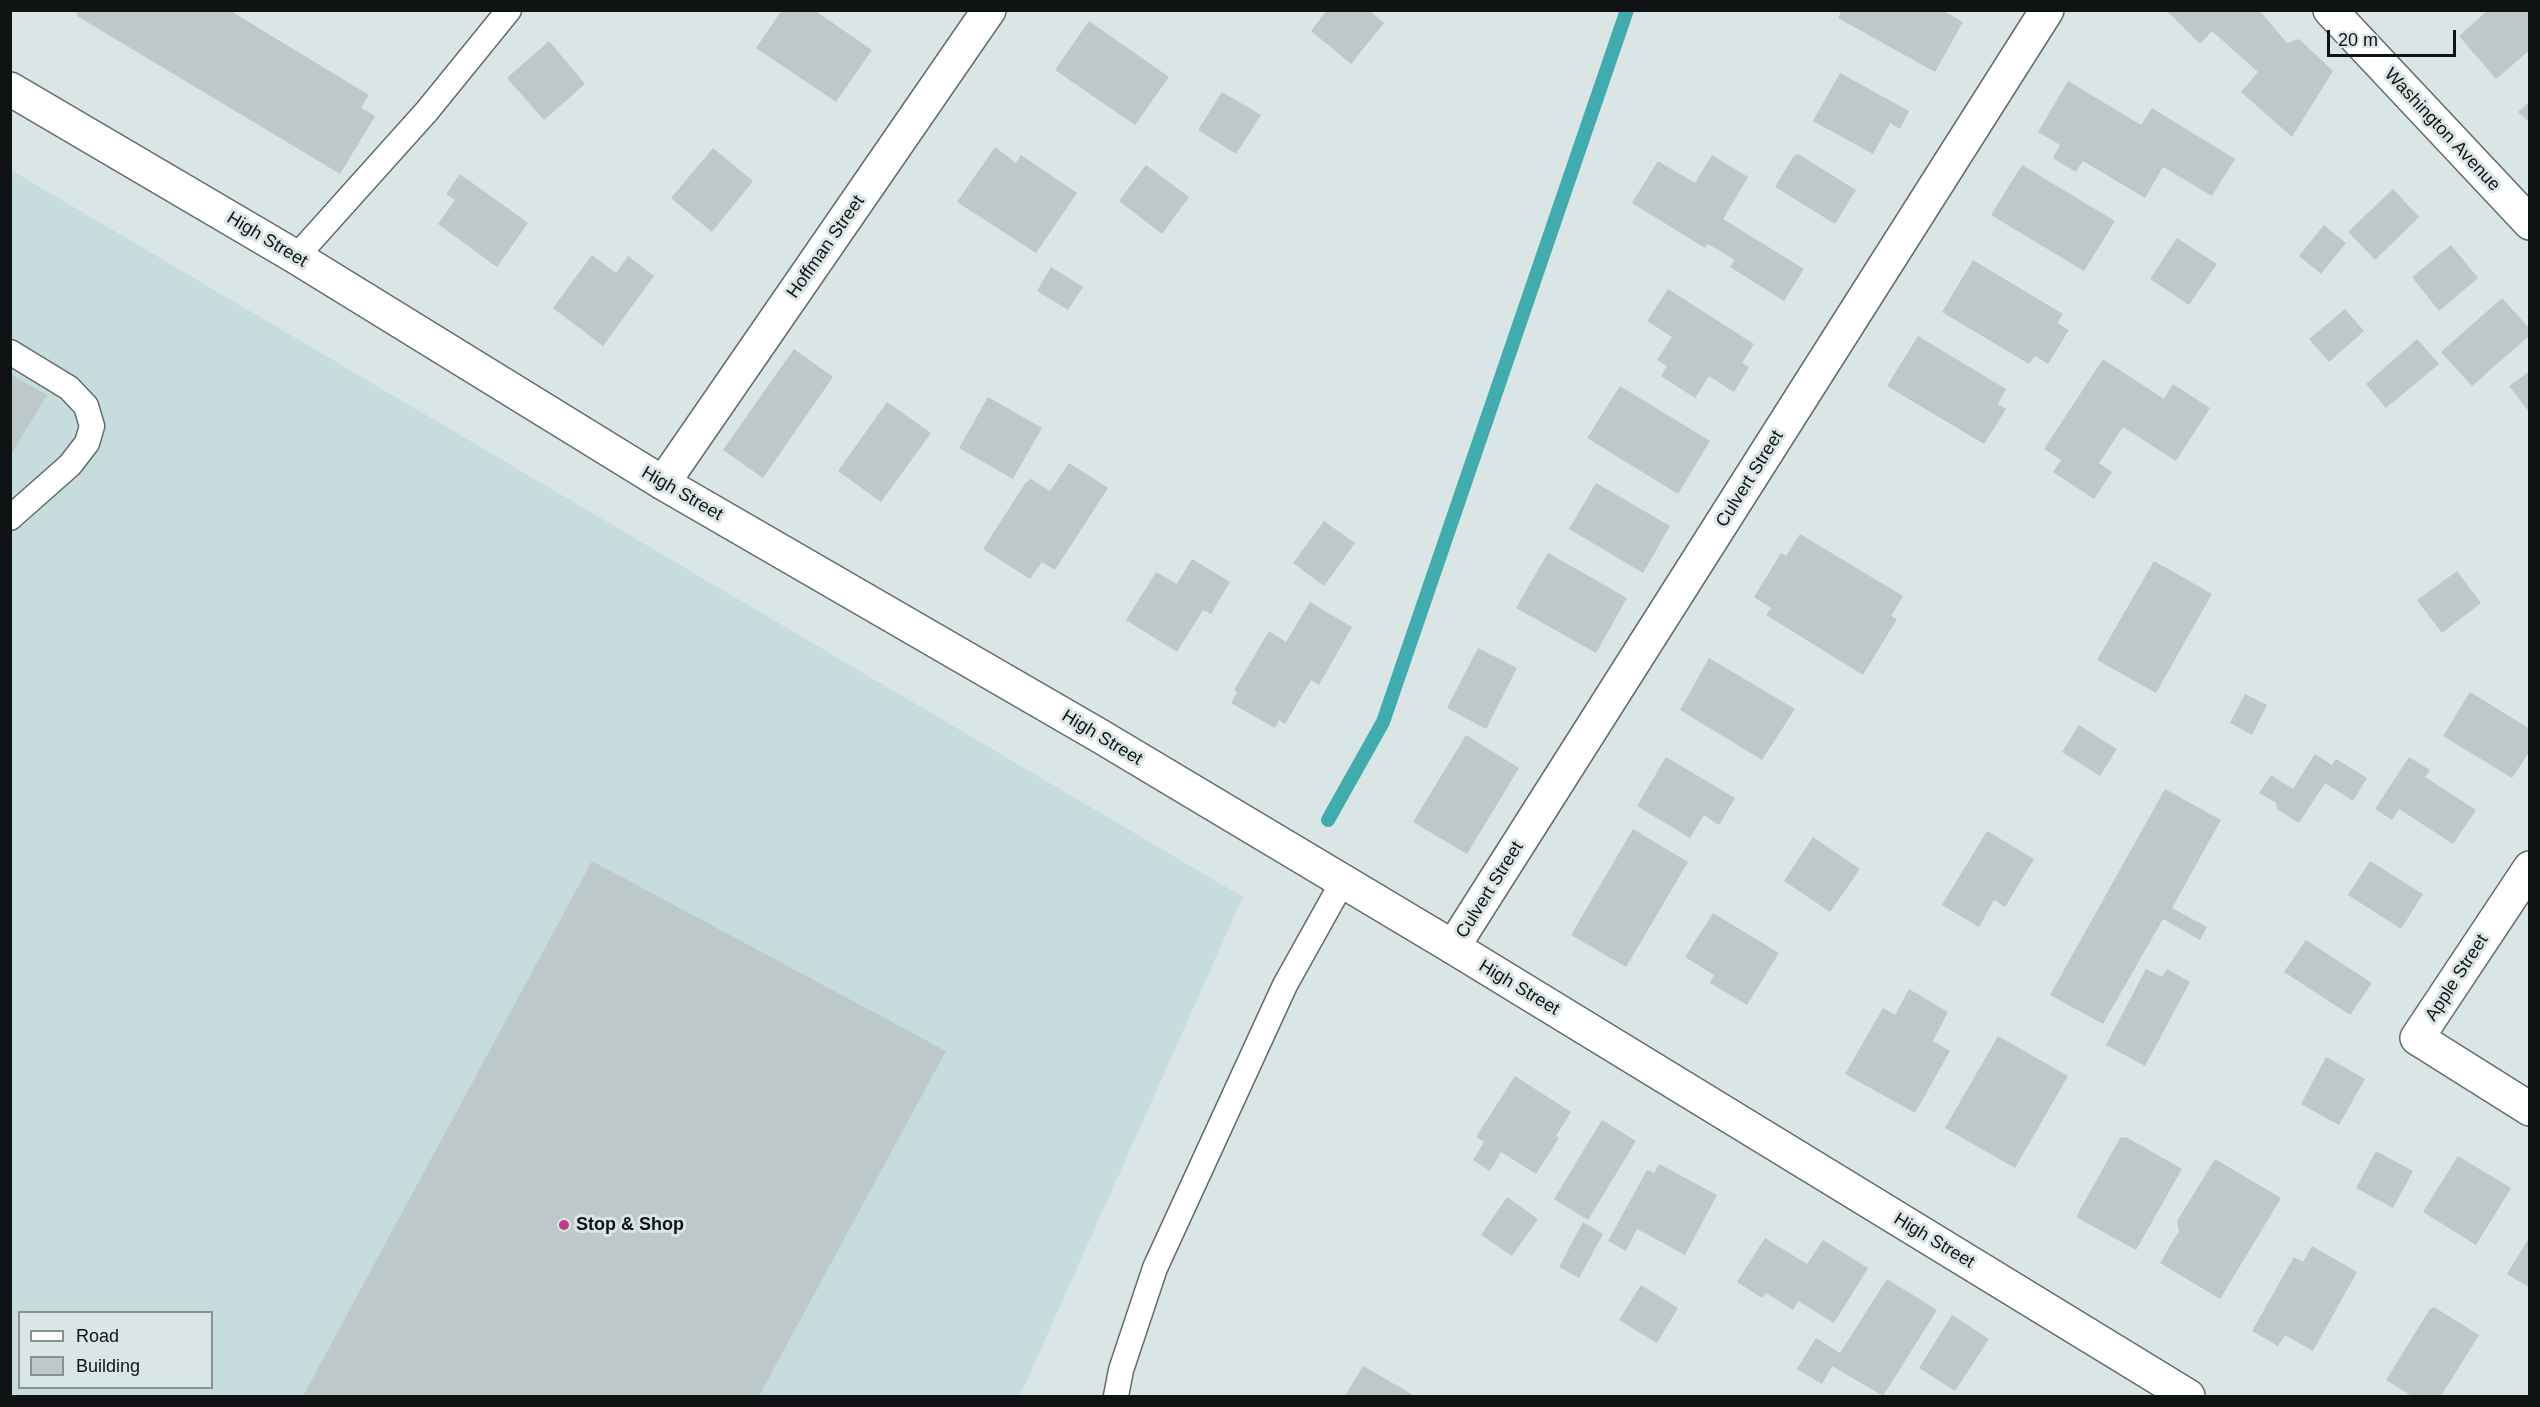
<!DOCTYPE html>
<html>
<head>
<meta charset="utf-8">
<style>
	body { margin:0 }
	#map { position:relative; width:2540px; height:1407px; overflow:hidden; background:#dae6e6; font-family:Arial,sans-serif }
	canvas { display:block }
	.frame { position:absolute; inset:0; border:12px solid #0f1313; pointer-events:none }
	.legend { position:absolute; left:18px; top:1311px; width:195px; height:78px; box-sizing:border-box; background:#dae6e6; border:2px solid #899292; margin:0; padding:8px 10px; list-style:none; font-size:18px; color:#0f1313 }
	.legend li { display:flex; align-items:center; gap:12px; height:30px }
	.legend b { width:30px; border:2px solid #899292 }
	.scale { position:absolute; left:2327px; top:30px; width:129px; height:27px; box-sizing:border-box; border:3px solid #0f1313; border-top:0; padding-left:8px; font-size:18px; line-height:21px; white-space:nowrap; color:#0f1313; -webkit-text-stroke:4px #dae6e6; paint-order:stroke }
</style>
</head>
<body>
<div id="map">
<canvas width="2540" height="1407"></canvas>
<div class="frame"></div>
<ul class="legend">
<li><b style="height:8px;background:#fff"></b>Road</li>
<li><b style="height:16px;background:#bdc8c8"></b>Building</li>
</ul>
<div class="scale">20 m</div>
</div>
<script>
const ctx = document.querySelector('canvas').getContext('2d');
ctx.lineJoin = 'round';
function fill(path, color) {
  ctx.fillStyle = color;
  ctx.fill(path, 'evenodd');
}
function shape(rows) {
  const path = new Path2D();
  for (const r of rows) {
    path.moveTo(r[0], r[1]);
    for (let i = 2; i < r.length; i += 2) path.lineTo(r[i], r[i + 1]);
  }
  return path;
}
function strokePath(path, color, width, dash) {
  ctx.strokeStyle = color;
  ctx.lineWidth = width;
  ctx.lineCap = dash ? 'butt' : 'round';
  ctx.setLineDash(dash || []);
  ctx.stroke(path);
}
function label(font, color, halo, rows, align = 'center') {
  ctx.font = font + ' Arial,sans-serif';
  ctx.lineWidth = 6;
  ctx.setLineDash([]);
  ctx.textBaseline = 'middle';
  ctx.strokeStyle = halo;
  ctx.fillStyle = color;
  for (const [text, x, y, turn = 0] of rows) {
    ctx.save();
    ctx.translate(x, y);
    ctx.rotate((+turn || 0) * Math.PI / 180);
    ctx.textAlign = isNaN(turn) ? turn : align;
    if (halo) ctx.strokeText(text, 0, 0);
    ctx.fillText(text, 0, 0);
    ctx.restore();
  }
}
fill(shape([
	[11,170,1243,897,1020,1396,11,1396],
	[20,1312,212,1312,212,1388,20,1388]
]), '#c7dddd');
strokePath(shape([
	[1328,820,1383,722,1627,10]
]), '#42abae', 14);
fill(shape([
	[72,10,229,10,369,95,361,108,375,116,340,174,77,16,78,14],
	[782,10,814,10,872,50,836,102,756,48],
	[1327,10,1369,10,1384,23,1351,64,1311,31],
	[1842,10,1942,10,1963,22,1935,72,1838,18],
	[2166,10,2259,10,2287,43,2299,39,2333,71,2292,137,2241,92,2258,72,2212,31,2200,44],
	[2488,10,2530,10,2530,50,2496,79,2459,36],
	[1089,21,1169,77,1135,125,1055,70],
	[549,41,585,84,544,120,507,78],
	[1840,73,1909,111,1900,129,1890,123,1873,154,1813,121],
	[2068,81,2141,125,2152,108,2235,159,2212,196,2163,167,2145,198,2083,161,2076,172,2053,158,2060,145,2038,132],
	[1222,92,1261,115,1236,154,1198,130],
	[2530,101,2530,123,2518,112],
	[995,147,1016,163,1021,155,1077,193,1036,253,957,202],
	[713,148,753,181,712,232,671,198],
	[1798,154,1856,190,1835,224,1775,187,1793,157],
	[1712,155,1748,177,1723,219,1804,269,1784,301,1730,267,1735,260,1708,244,1705,248,1632,203,1658,161,1695,183],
	[1146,165,1189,197,1162,234,1119,201],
	[2022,165,2115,221,2084,271,1991,215],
	[460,174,528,223,497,267,438,224,455,200,446,194],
	[2393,189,2419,217,2375,260,2348,232],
	[2324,225,2346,243,2321,274,2299,256],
	[2177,238,2217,264,2189,305,2150,279],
	[2451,245,2478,278,2439,311,2412,277],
	[592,255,616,273,628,256,654,276,603,346,553,308],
	[1973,260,2063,314,2057,323,2069,330,2048,364,2035,356,2029,364,1942,312],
	[1051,267,1083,287,1068,310,1037,291],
	[1668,289,1754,344,1742,363,1749,367,1734,392,1709,376,1695,398,1661,376,1667,366,1657,360,1672,337,1647,321],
	[2502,298,2530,329,2530,335,2472,386,2441,352],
	[2345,309,2364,331,2329,362,2309,339],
	[1918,336,2006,389,1998,404,2006,409,1984,444,1887,386],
	[2417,339,2439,364,2386,408,2366,384],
	[794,349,833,377,763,478,723,450],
	[2103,359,2164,399,2173,384,2210,408,2176,461,2123,427,2099,463,2112,472,2094,499,2053,472,2061,460,2044,449],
	[2530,371,2530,413,2509,386],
	[10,374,47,395,10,456],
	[1620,386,1710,441,1678,494,1587,438],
	[988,397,1042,428,1013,479,959,448],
	[887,402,931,433,881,502,838,471],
	[1069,463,1108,488,1055,570,1042,562,1030,579,983,549,1026,482,1031,479,1050,491],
	[1596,483,1670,526,1643,573,1569,529],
	[1324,521,1355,543,1324,586,1293,563],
	[1800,534,1903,596,1891,616,1897,619,1863,675,1766,615,1771,608,1754,597,1781,553,1786,556],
	[1548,553,1627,598,1596,653,1516,608],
	[1192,559,1230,582,1211,614,1203,610,1177,652,1126,620,1156,572,1177,584],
	[2154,561,2212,594,2156,693,2097,660],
	[2457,571,2481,603,2442,633,2417,600],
	[1310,602,1352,627,1319,685,1311,680,1285,724,1279,720,1275,728,1231,703,1237,692,1234,690,1269,631,1286,642],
	[1478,648,1517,668,1486,729,1447,708],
	[1709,658,1795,709,1762,760,1680,710],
	[2470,692,2530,729,2530,751,2512,778,2443,736],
	[2245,694,2267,705,2252,735,2230,723],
	[2079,725,2117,749,2100,776,2062,752],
	[1466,735,1519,768,1467,854,1413,822],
	[2315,754,2332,765,2336,759,2367,778,2353,801,2325,783,2299,823,2278,810,2276,803,2259,793,2271,775,2293,789],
	[1666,757,1735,798,1719,825,1704,815,1690,838,1637,806],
	[2409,757,2430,770,2425,777,2476,810,2453,844,2399,809,2392,820,2375,809],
	[2165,789,2221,820,2172,908,2207,927,2200,940,2163,919,2103,1024,2050,995],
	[1633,829,1688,862,1626,967,1571,935],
	[1987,831,2034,859,2005,907,1994,900,1979,927,1942,905],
	[1813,837,1860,869,1830,912,1784,881],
	[592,861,946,1051,759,1396,303,1396],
	[2370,861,2423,894,2401,929,2348,895],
	[1713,913,1779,953,1747,1005,1710,983,1714,975,1685,957],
	[2306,940,2372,983,2350,1015,2284,972],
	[2146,969,2162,977,2167,969,2190,982,2145,1066,2106,1045],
	[1909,989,1948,1012,1933,1041,1950,1051,1915,1113,1845,1074,1883,1008,1895,1015],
	[1998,1036,2068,1076,2015,1168,1945,1128],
	[2326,1057,2365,1079,2339,1125,2301,1104],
	[1515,1076,1571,1112,1556,1136,1559,1138,1536,1174,1501,1152,1490,1171,1473,1160,1484,1142,1476,1137],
	[1602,1120,1636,1141,1588,1220,1554,1199],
	[2126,1137,2182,1169,2136,1250,2076,1217,2120,1138],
	[2376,1151,2413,1171,2393,1208,2356,1188],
	[2458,1156,2511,1188,2476,1245,2423,1212],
	[2215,1159,2281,1198,2220,1299,2160,1263,2179,1231,2177,1221],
	[1659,1164,1717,1195,1685,1255,1637,1229,1626,1251,1608,1241,1647,1170,1654,1173],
	[1507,1197,1538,1219,1512,1256,1481,1235],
	[1583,1222,1603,1234,1579,1278,1559,1267],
	[2530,1236,2530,1288,2507,1274],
	[1765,1238,1807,1264,1823,1240,1868,1268,1834,1323,1798,1301,1793,1310,1766,1293,1762,1298,1737,1282],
	[2312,1246,2357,1272,2313,1351,2285,1335,2278,1346,2252,1331,2294,1257,2303,1262],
	[1887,1279,1937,1310,1883,1396,1832,1366,1822,1384,1797,1369,1816,1338,1840,1353],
	[1641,1285,1678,1308,1657,1343,1619,1320],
	[2434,1307,2479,1335,2441,1396,2412,1396,2386,1380,2430,1309],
	[1952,1315,1989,1339,1955,1391,1919,1368],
	[1363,1366,1415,1396,1345,1396]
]), '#bdc8c8');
const lane = shape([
	[296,257,427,111,509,10],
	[10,352,69,388,86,406,92,426,87,443,70,465,10,518],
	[1116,1396,1121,1370,1155,1268,1285,985,1343,881]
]);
const street = shape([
	[2330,10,2530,223],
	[663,483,989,10],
	[2530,868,2417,1038,2530,1109],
	[1453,947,2047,10]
]);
const secondary = shape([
	[10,89,296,257,663,483,1100,736,1453,947,2188,1396]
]);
strokePath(lane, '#616c6c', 27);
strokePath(street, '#616c6c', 36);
strokePath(secondary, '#616c6c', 36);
strokePath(lane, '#fff', 24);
strokePath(street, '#fff', 33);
strokePath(secondary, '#fff', 33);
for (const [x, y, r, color] of [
	[564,1225,6,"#bd3d88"]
]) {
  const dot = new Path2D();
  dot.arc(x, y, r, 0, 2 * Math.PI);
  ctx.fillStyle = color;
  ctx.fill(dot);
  strokePath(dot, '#dae6e6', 2);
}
label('18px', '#0f1313', '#dae6e6', [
	["Washington Avenue",2442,130,47],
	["High Street",267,240,31],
	["Hoffman Street",826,247,-55],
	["Culvert Street",1750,479,-58],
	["High Street",682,494,30],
	["High Street",1102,738,31],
	["Culvert Street",1490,890,-58],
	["Apple Street",2457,978,-57],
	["High Street",1519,988,31],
	["High Street",1934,1241,31]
]);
label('bold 18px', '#0f1313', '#dae6e6', [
	["Stop & Shop",576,1225]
], 'left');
</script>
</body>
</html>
